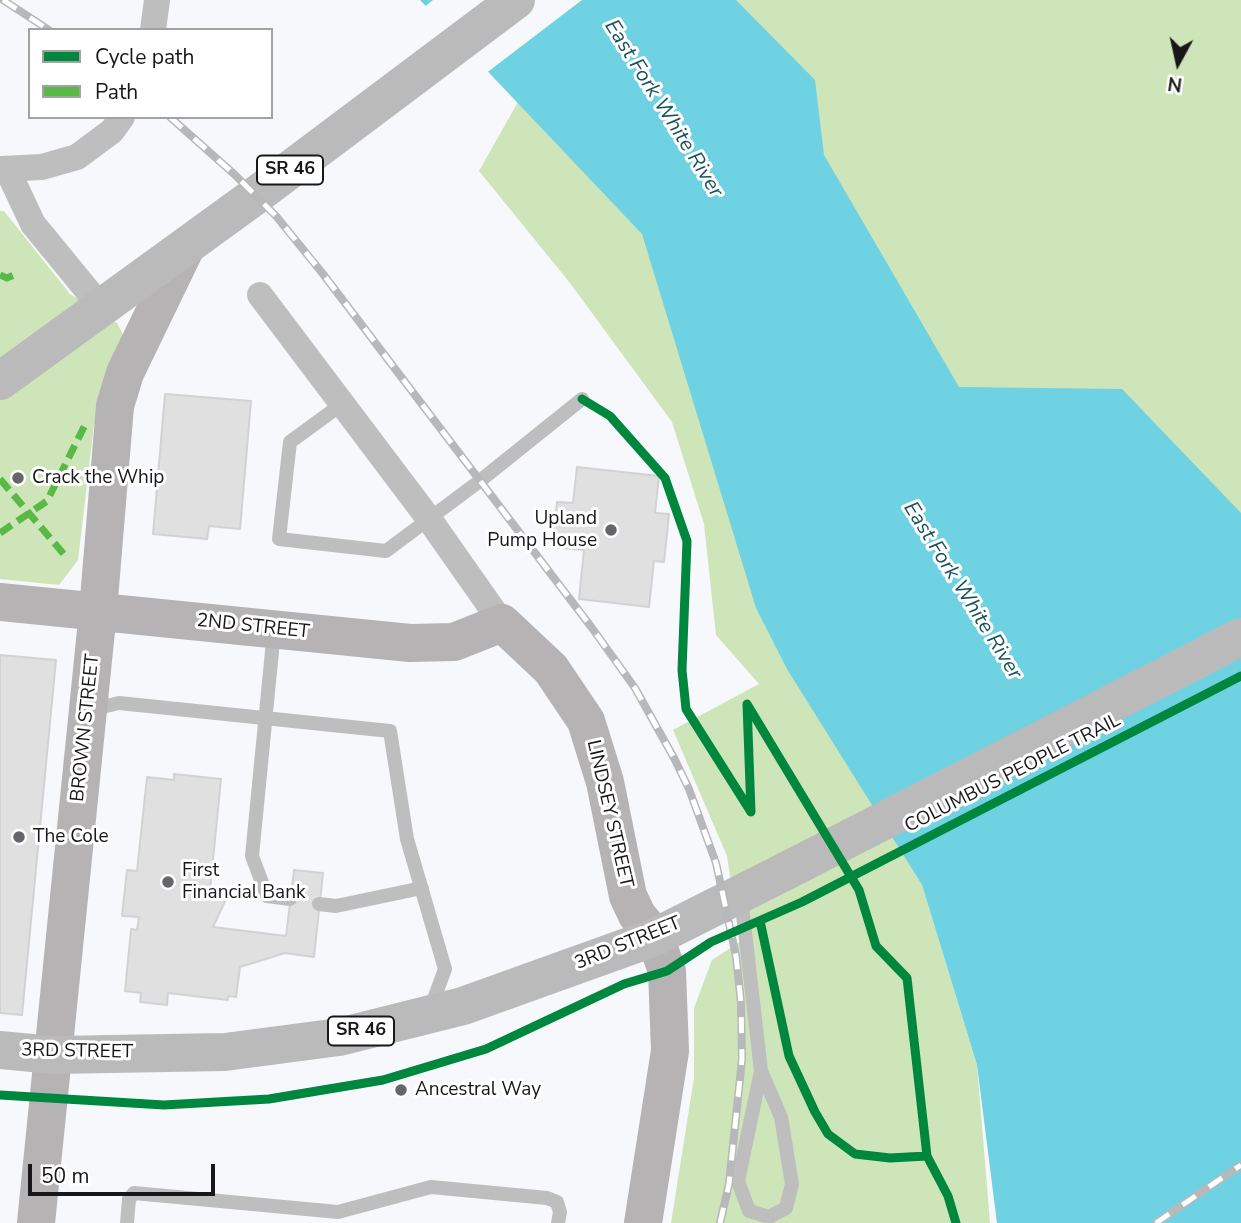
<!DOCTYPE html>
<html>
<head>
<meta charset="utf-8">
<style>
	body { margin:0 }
	#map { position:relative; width:1241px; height:1223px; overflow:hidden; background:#f6f8fc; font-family:"Nunito Sans",sans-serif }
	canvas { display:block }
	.legend { position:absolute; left:28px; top:28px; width:245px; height:91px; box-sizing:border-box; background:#fff; border:2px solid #a2a2a3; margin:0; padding:9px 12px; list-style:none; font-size:21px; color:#17171a }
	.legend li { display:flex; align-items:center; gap:14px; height:35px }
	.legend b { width:35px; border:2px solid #a2a2a3 }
	.north { position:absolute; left:1143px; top:28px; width:70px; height:70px; -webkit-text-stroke:5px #fff; paint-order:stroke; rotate:188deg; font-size:19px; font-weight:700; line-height:28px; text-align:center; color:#17171a }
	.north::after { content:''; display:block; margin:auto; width:24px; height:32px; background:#17171a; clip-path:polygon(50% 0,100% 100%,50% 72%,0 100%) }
	.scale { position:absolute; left:28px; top:1164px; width:187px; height:32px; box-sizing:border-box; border:4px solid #17171a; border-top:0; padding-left:9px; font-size:21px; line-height:24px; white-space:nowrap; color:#17171a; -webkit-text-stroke:5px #fff; paint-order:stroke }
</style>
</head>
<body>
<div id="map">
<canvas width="1241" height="1223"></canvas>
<ul class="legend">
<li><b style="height:9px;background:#00873e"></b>Cycle path</li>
<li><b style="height:9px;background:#58b947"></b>Path</li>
</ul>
<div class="north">N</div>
<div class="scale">50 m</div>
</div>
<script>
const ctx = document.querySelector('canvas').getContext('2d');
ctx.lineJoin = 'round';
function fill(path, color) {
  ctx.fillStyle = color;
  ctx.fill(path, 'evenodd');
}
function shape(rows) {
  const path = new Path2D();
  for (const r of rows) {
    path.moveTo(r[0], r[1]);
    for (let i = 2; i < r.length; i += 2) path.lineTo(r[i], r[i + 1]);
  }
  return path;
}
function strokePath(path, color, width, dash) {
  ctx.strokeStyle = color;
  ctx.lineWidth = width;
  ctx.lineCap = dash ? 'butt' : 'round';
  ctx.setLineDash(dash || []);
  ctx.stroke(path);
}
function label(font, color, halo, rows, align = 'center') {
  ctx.font = font + ' "Nunito Sans",sans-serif';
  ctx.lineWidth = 6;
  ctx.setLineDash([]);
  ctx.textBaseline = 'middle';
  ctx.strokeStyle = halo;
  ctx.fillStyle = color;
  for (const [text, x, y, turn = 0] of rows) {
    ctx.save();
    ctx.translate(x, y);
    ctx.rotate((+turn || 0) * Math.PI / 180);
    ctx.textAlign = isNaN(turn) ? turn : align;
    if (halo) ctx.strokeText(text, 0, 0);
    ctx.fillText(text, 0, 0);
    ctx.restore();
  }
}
fill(shape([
	[627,0,1241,0,1241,606,866,795,922,885,977,1065,990,1223,671,1223,694,1078,694,1008,712,960,740,942,727,856,673,730,759,684,716,635,704,524,672,422,570,283,479,171,531,79],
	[0,211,4,211,70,294,117,323,127,342,94,425,78,560,59,585,0,579]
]), '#cee4b9');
fill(shape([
	[420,0,736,0,815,80,824,155,959,387,1122,389,1241,513,1241,1223,997,1223,977,1065,922,885,787,669,756,608,642,234]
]), '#6ed2e3');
fill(shape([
	[433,0,582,0,485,74,423,8]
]), '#f6f8fc');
const building = shape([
	[165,394,251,401,240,529,209,526,207,539,153,534,165,394],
	[577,467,659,476,655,513,669,514,664,562,654,561,649,607,579,599,584,550,552,547,557,502,573,503,577,467],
	[0,655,56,660,22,1015,0,1013,0,655],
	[174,774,221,779,210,890,227,897,213,927,286,936,294,870,323,873,314,957,285,953,240,967,236,997,228,996,228,1000,168,993,167,1005,140,1002,141,993,125,991,131,929,137,930,139,917,122,916,127,870,137,871,147,777,174,780,174,774]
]);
fill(building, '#e0e0e1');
strokePath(building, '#d2d2d3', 2);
strokePath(shape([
	[596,408,610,416,665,478,687,541,682,670,686,709,751,812,747,704,818,822],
	[848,872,859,890,876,946,907,978,927,1156]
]), '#bcbcbd', 4.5, [5, 5]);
strokePath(shape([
	[342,404,290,442,279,539,386,551,481,480,582,399],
	[274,631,252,856,267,896,290,899],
	[89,710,119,703,390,731,407,839,445,969,430,1010],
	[741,897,761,1071,738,1181,749,1211,769,1217,786,1208,792,1184,781,1117,761,1071],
	[319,904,336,906,422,888],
	[127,1223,129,1199,134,1193,338,1212,431,1187,547,1198,557,1202,560,1212,558,1223]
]), '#bfbebf', 14);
strokePath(shape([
	[153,30,157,0],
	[0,169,42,167,77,157,112,131,122,117],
	[7,169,33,224,101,307],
	[260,295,429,519,502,623]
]), '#bfbebf', 26);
strokePath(shape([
	[0,602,410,643,454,642,502,623,551,669,586,721,605,782,628,896,637,915,655,937,667,971,670,1051,643,1223],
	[36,1223,98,611,115,406,125,373,186,247]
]), '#b5b3b4', 38);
strokePath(shape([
	[0,381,255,196,516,0],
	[0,1050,53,1055,225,1052,339,1037,463,1006,655,937,786,871]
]), '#bababa', 38);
const rail = shape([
	[3,0,49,30],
	[170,117,234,174,276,216,323,274,592,628,635,688,674,758,689,789,716,863,736,956,741,1003,742,1059,729,1184,720,1223],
	[1156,1223,1241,1165]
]);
strokePath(rail, '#b7b8ba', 8);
strokePath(rail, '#fff', 5, [16]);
strokePath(shape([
	[786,871,1241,637]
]), '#bababa', 38);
strokePath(shape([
	[0,275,7,278,14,275],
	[0,479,68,559],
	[0,533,47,501,86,423]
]), '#58b947', 7, [14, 7]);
strokePath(shape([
	[582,399,610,416,665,478,687,541,682,670,686,709,751,812,747,704,859,890,876,946,907,978,927,1156,948,1196,956,1223],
	[760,921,789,1056,815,1112,828,1134,855,1154,890,1158,927,1156],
	[0,1095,164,1105,269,1099,383,1080,486,1049,624,984,667,971,711,942,802,902,1241,676]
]), '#00873e', 9);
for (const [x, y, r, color] of [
	[18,478,7,"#656669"],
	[611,530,7,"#656669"],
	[19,837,7,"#656669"],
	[168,882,7,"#656669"],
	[401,1090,7,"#656669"]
]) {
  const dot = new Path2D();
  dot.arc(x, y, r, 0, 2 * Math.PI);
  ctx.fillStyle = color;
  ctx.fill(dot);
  strokePath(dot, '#fff', 2.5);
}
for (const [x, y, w] of [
	[290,170,66],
	[361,1031,66]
]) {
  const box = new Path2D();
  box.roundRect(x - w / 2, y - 14.5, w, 29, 5);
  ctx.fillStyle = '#fff';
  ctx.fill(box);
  strokePath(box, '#17171a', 2);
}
label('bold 18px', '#17171a', null, [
	["SR 46",290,170],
	["SR 46",361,1031]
]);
label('19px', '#17171a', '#fff', [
	["Crack the Whip",32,478],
	["Upland",597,519,"right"],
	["Pump House",597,541,"right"],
	["The Cole",33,837],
	["First",182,871],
	["Financial Bank",182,893],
	["Ancestral Way",415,1090]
], 'left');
label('19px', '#17171a', '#fff', [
	["2ND STREET",253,627,6],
	["BROWN STREET",86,728,-84],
	["COLUMBUS PEOPLE TRAIL",1013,774,-27],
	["LINDSEY STREET",609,814,77],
	["3RD STREET",628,944,-22],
	["3RD STREET",77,1052,1]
]);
label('italic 21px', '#18525b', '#fff', [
	["East Fork White River",663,109,58],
	["East Fork White River",962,591,58]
]);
</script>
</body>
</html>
